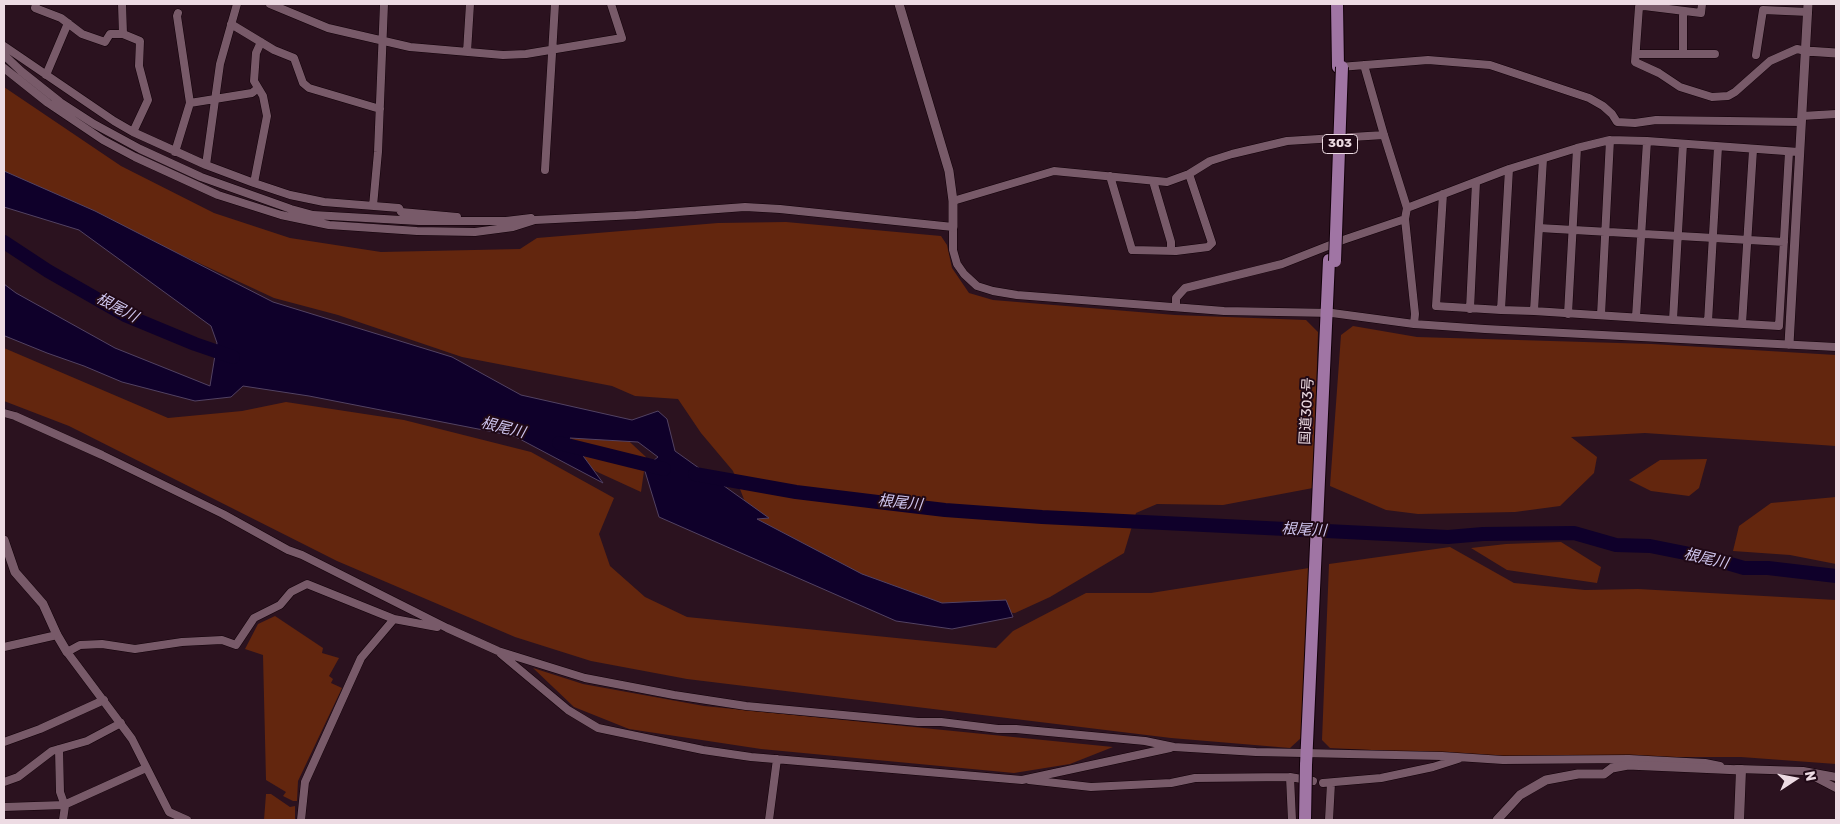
<!DOCTYPE html>
<meta charset="utf-8">
<style>
body{margin:0}
#map{position:relative;width:1840px;height:824px;overflow:hidden;background:#2b121f;font-family:Rubik,sans-serif}
canvas{display:block}
.frame{position:absolute;inset:0;border:5px solid #eddbe3;pointer-events:none}
.north{position:absolute;left:1770px;top:754px;width:50px;height:50px;-webkit-text-stroke:4px #200916;paint-order:stroke;rotate:79deg;font-size:14px;font-weight:700;line-height:20px;text-align:center;color:#eddbe3}
.north::after{content:'';display:block;margin:auto;width:18px;height:22px;background:#eddbe3;clip-path:polygon(50% 0,100% 100%,50% 72%,0 100%)}
</style>
<div id="map">
<canvas width="1840" height="824"></canvas>
<div class="frame"></div>
<div class="north">N</div>
</div>
<script>
const context = document.querySelector('canvas').getContext('2d');
context.lineJoin = 'round';
function fill(path, color) { context.fillStyle = color; context.fill(path, 'evenodd'); }
const toPath = rows => new Path2D(rows.map(r => 'M' + r).join(''));
function strokePath(path, color, width, dash) { context.strokeStyle = color; context.lineWidth = width; context.lineCap = dash ? 'butt' : 'round'; context.setLineDash(dash || []); context.stroke(path); }
function label(font, color, halo, rows, align = 'center') {
  context.font = font + ' Rubik,"Noto Sans JP",sans-serif'; context.lineWidth = 4; context.setLineDash([]); context.textBaseline = 'middle'; context.strokeStyle = halo; context.fillStyle = color; for (const [text, x, y, turn = 0] of rows) {
    context.save(); context.translate(x, y); context.rotate((+turn || 0) * Math.PI / 180); context.textAlign = isNaN(turn) ? turn : align; if (halo) context.strokeText(text, 0, 0); context.fillText(text, 0, 0); context.restore();
  }
}
fill(toPath([
 [4,87,121,166,214,213,290,238,381,252,520,249,537,238,718,223,786,222,941,236,947,245,952,268,969,293,993,300,1175,315,1306,320,1318,332,1313,488,1223,505,1157,504,1136,513,1124,553,1050,597,1015,613,926,607,757,533,733,471,701,433,678,399,635,396,612,386,462,357,338,315,274,298,100,217,4,178],
 [1353,326,1417,337,1652,344,1836,355,1836,446,1645,433,1571,437,1597,457,1594,473,1560,506,1515,512,1418,514,1386,510,1330,486,1341,335],
 [4,348,168,418,242,411,286,402,404,420,531,452,614,498,599,534,610,566,645,597,687,617,996,648,1013,631,1086,593,1151,593,1309,568,1301,738,1290,748,1171,738,687,679,591,661,515,637,337,561,69,426,4,401],
 [533,417,605,419,646,457,641,492,556,453],
 [1707,459,1699,488,1689,496,1651,491,1629,480,1660,460],
 [1836,497,1836,564,1790,555,1733,551,1739,526,1771,503],
 [1561,542,1601,567,1597,583,1507,570,1471,548,1506,544],
 [1450,547,1514,583,1585,590,1638,589,1836,600,1836,764,1741,757,1514,757,1330,748,1322,740,1329,564],
 [275,616,323,648,322,653,339,658,329,676,333,679,331,683,342,688,298,781,297,801,293,801,283,796,286,792,266,780,263,655,245,649,258,624],
 [533,668,583,684,704,706,1113,747,1070,764,1014,773,761,749,629,729,574,707],
 [266,794,271,794,290,807,295,806,295,820,264,820]
]), '#63260e');
const water = toPath([
 [4,171,95,211,273,302,452,357,521,395,632,420,658,411,667,419,675,451,769,518,757,519,862,574,942,603,1006,600,1013,617,952,629,896,621,659,517,644,468,658,457,638,442,570,438,603,483,514,436,309,396,243,386,231,397,195,401,122,382,84,366,47,353,5,336,4,335,4,284,16,293,115,348,210,386,217,343,211,326,79,230,4,207,4,171]
]);
fill(water, '#0f002a');
strokePath(water, '#524262', 1);
strokePath(toPath([
 [4,242,48,271,125,315,195,344,233,357],
 [559,443,664,469],
 [695,474,796,492,886,503,945,510,1042,517,1448,537,1483,534,1574,533,1616,545,1650,546,1710,558,1744,568,1768,568,1836,576]
]), '#0f002a', 14);
const minor = toPath([
 [36,4,35,8,61,18,82,34,105,42,110,34,123,34],
 [122,4,123,34,140,41,139,66,148,100,133,132],
 [270,4,328,28,410,47,503,55,526,54,622,38,611,4],
 [1702,4,1701,13,1644,6,1639,7,1635,62,1659,73,1680,87,1712,97,1728,96,1735,92,1770,61,1797,49,1806,51],
 [1683,11,1683,54],
 [231,24,274,50,294,58,303,83,309,88,380,109],
 [4,46,114,121,133,132,206,165,254,183,267,116,263,96,254,81,256,53,261,42],
 [467,52,470,4],
 [1636,54,1715,54],
 [4,55,21,71,60,102,94,124,140,149,201,177,291,209,313,215,419,221,506,221,531,218],
 [1756,55,1763,10,1808,12],
 [1364,65,1384,135,1407,208],
 [1340,67,1428,60,1490,65,1589,98,1603,106,1612,114,1617,122,1635,123,1656,120,1801,122],
 [4,68,48,103,103,140,135,157,218,195,281,215,329,225,417,231,475,232,513,227,535,220,636,215,745,207,780,209,953,227,953,250,957,264,964,274,977,286,993,291,1017,295,1224,311,1332,313,1414,324,1485,329,1836,347],
 [46,75,68,23],
 [190,103,252,93,258,88],
 [1802,116,1836,114],
 [1683,144,1673,320,1779,326,1789,152],
 [175,152,190,103,177,16,178,13],
 [206,165,220,64,237,4],
 [545,170,555,4],
 [1110,176,1132,250,1176,251,1208,247,1212,243,1189,174],
 [1153,181,1171,242,1171,251],
 [254,183,290,195,324,202,399,208,401,212,457,217],
 [1443,194,1436,306,1501,310,1509,169],
 [953,201,1054,171,1167,182,1189,174,1210,161,1232,154,1287,141,1384,135],
 [373,206,378,152,384,4],
 [1539,228,1784,242],
 [1176,307,1176,298,1185,288,1282,264,1343,240,1405,219],
 [1470,309,1476,182],
 [1501,310,1534,311,1543,159],
 [1534,311,1673,320],
 [1568,314,1577,148],
 [1601,315,1610,140],
 [1636,317,1647,141],
 [1708,322,1718,147],
 [1414,324,1415,314,1405,219,1407,208,1509,169,1577,148,1610,140,1647,141,1799,152],
 [1742,324,1753,150],
 [4,413,15,416,102,455,223,514,288,550,302,555,447,628,498,651,585,678,674,695,746,706,918,722,941,722,998,729,1016,729,1145,741,1174,747,1256,752,1442,756,1503,760,1629,759,1705,763,1720,766],
 [4,647,57,635],
 [501,654,568,710,598,728,703,750,751,757,1022,780,1170,748],
 [4,742,40,729,104,700],
 [59,749,60,792,65,806,63,820],
 [1737,769,1803,771,1836,777],
 [1811,775,1836,788],
 [1290,777,1292,820],
 [1029,780,1091,787,1171,783,1195,778,1290,777,1313,781],
 [4,782,18,777,52,751,87,741,121,723],
 [1323,783,1381,778,1433,767,1458,759],
 [4,807,64,805,146,768],
 [187,820,169,812,132,739,67,652,80,645,102,644,135,649,182,642,222,640,236,645,254,618,280,605,291,592,307,584,394,619,437,627],
 [301,820,305,782,361,658,394,619],
 [769,820,777,759],
 [1329,820,1331,783]
]);
const tertiary = toPath([
 [899,4,949,171,953,201,953,227],
 [1806,51,1836,53],
 [1789,344,1808,4],
 [4,540,15,572,43,604,57,635,67,652],
 [1497,820,1520,795,1546,780,1578,774,1604,774,1612,768,1628,765,1741,770]
]);
const secondary = toPath([
 [1739,820,1741,770]
]);
const trunk = toPath([
 [1337,4,1338,67],
 [1306,765,1329,260]
]);
strokePath(minor, '#120109', 9);
strokePath(tertiary, '#120109', 10);
strokePath(secondary, '#120109', 11);
strokePath(trunk, '#120109', 14);
strokePath(minor, '#785a69', 8);
strokePath(tertiary, '#785a69', 9);
strokePath(secondary, '#785a69', 10);
strokePath(trunk, '#a075a4', 12);
const trunkBridge = toPath([
 [1335,261,1342,67],
 [1305,820,1306,765]
]);
strokePath(trunkBridge, '#120109', 14, []);
strokePath(trunkBridge, '#a075a4', 12);
for (const [x, y, w] of [
 [1340,144,35]
]) { const box = new Path2D(); box.roundRect(x - w / 2, y - 9.5, w, 19, 4); context.fillStyle = '#200916'; context.fill(box); strokePath(box, '#eddbe3', 1); }
label('bold 12px', '#eddbe3', null, [
 ["303",1340,144]
]);
label('14px', '#eddbe3', '#200916', [
 ["国道303号",1307,411,-87]
]);
label('italic 15px', '#cfc6ef', '#200916', [
 ["根尾川",117,308,28],
 ["根尾川",503,428,14],
 ["根尾川",900,503,6],
 ["根尾川",1304,530,3],
 ["根尾川",1706,559,13]
]);
</script>
